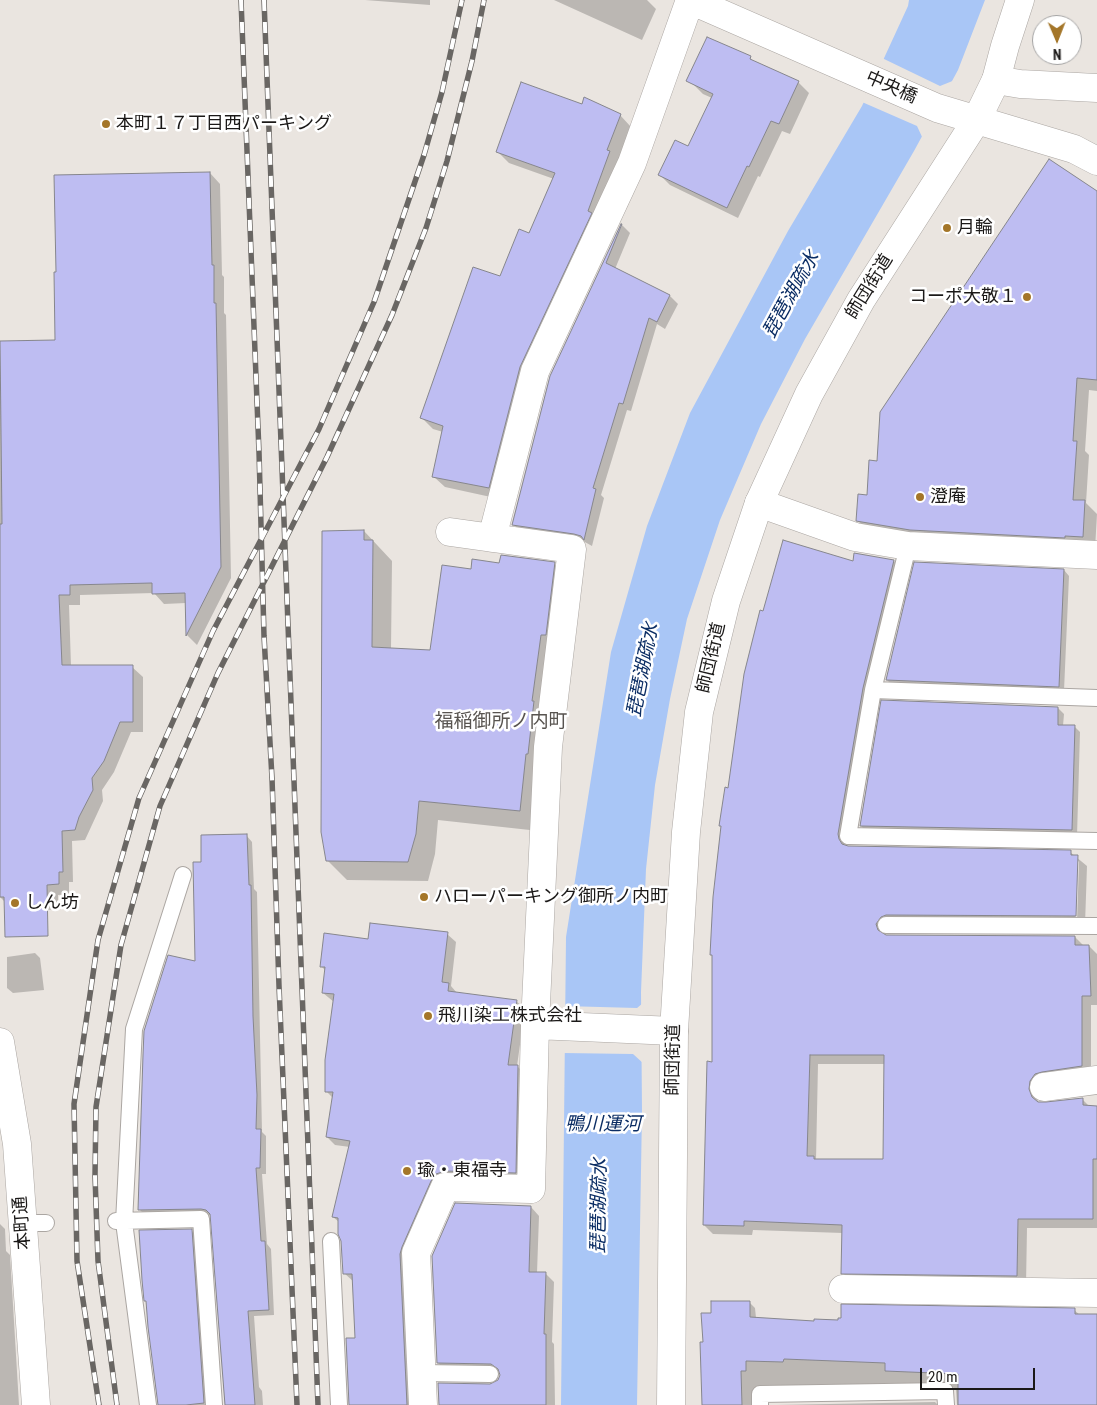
<!DOCTYPE html>
<meta charset="utf-8">
<style>
body{margin:0}
#map{position:relative;width:1097px;height:1405px;overflow:hidden;background:#eae5e0;font-family:"Roboto Condensed",sans-serif}
canvas{display:block}
.north{position:absolute;left:1032px;top:15px;width:50px;height:50px;box-sizing:border-box;background:#fff;border:1px solid #a4a3a3;border-radius:50%;rotate:179deg;font-size:14px;font-weight:700;line-height:20px;text-align:center;color:#1b1918}
.north::after{content:'';display:block;margin:auto;width:18px;height:22px;background:#a47629;clip-path:polygon(50% 0,100% 100%,50% 72%,0 100%)}
.scale{position:absolute;left:920px;top:1368px;width:115px;height:22px;box-sizing:border-box;border:2px solid #1b1918;border-top:0;padding-left:6px;font-size:15px;line-height:18px;white-space:nowrap;color:#1b1918;-webkit-text-stroke:4px #fff;paint-order:stroke}
</style>
<div id="map">
<canvas width="1097" height="1405"></canvas>
<div class="north">N</div>
<div class="scale">20 m</div>
</div>
<script>
const context = document.querySelector('canvas').getContext('2d');
context.lineJoin = 'round';
function fill(path, color) { context.fillStyle = color; context.fill(path, 'evenodd'); }
const toPath = rows => new Path2D(rows.map(r => 'M' + r).join(''));
function strokePath(path, color, width, dash) { context.strokeStyle = color; context.lineWidth = width; context.lineCap = dash ? 'butt' : 'round'; context.setLineDash(dash || []); context.stroke(path); }
function label(font, color, halo, rows, align = 'center') {
  context.font = font + ' "Roboto Condensed","Noto Sans JP",sans-serif'; context.lineWidth = 5; context.setLineDash([]); context.textBaseline = 'middle'; context.strokeStyle = halo; context.fillStyle = color; for (const [text, x, y, turn = 0] of rows) {
    context.save(); context.translate(x, y); context.rotate((+turn || 0) * Math.PI / 180); context.textAlign = isNaN(turn) ? turn : align; if (halo) context.strokeText(text, 0, 0); context.fillText(text, 0, 0); context.restore();
  }
}
fill(toPath([
 [909,0,985,0,958,70,914,151,805,339,761,424,720,520,687,619,670,699,655,785,646,869,641,992,642,1112,637,1405,561,1405,566,937,611,652,647,526,690,413,788,231,862,106,908,6]
]), '#a9c6f6');
fill(toPath([
 [882,58,940,86,955,80,923,139,917,126,862,102],
 [643,1003,644,1064,633,1054,563,1053,563,1006,637,1008]
]), '#eae5e0');
fill(toPath([
 [365,0,430,0,430,5],
 [554,0,647,0,656,9,642,40],
 [750,58,756,63,798,82,809,93,790,134,782,131,760,177,758,176,738,218,670,185,659,174,689,148,712,98,703,94,692,83],
 [583,105,620,115,631,127,500,499,445,487,433,476,443,432,433,429,422,418,500,278,529,234,554,179,509,163,498,152],
 [210,173,220,184,222,275,224,277,224,313,226,315,231,578,197,645,187,635,186,603,164,604,154,593,80,595,80,605,69,605,71,666,132,667,143,677,143,732,131,732,114,772,102,790,103,801,85,840,72,841,73,882,69,882,69,894,58,895,58,909,16,913,0,897,0,343,57,342],
 [54,897,54,900,9,903,9,901],
 [1097,192,1097,391,1089,390,1085,451,1089,455,1086,503,1097,514,1095,549,870,533,857,520,868,496,879,462],
 [622,225,630,233,615,269,670,296,678,304,665,329,657,324,631,411,627,410,601,495,604,498,592,546,583,541,521,532,513,524,551,377],
 [364,531,392,561,391,649,431,652,472,571,500,564,554,564,574,583,539,831,438,820,435,854,428,881,347,880,327,860],
 [894,561,903,570,872,698,847,847,1070,852,1087,866,1085,925,890,926,885,934,885,936,1075,937,1084,946,1089,946,1097,954,1097,1005,1091,1005,1091,1075,1039,1090,1037,1099,1039,1103,1082,1099,1090,1107,1097,1107,1097,1228,1027,1228,1026,1285,852,1283,843,1273,843,1233,753,1230,752,1235,713,1234,704,1225,713,1063,714,957,711,955,729,789,763,612,854,562],
 [1077,859,1079,862,1077,922,1075,922],
 [818,1064,885,1064,884,1160,816,1160],
 [915,563,1064,570,1069,576,1064,691,892,685,887,680],
 [1058,708,1064,714,1063,726,1074,726,1080,732,1077,836,867,832,861,826],
 [246,835,252,842,254,889,257,892,262,1132,266,1136,266,1174,262,1174,267,1244,271,1249,274,1315,254,1316,259,1387,262,1391,263,1405,225,1405,211,1215,146,1216,140,1210,196,962,203,863],
 [447,934,456,942,451,986,457,993,516,1001,525,1009,517,1066,526,1075,524,1181,454,1179,410,1256,415,1405,350,1405,356,1339,354,1282,344,1273,342,1240,339,1222,333,1217,350,1147,335,1145,327,1137,333,1098,327,1092,334,1002,323,993,326,971,321,966,369,940],
 [35,953,40,958,44,990,13,993,7,988,7,957],
 [531,1207,539,1216,537,1273,545,1273,554,1282,552,1342,554,1344,555,1405,440,1405,499,1380,501,1372,446,1371,438,1363],
 [0,1224,5,1229,6,1251,10,1255,19,1405,0,1405],
 [191,1230,197,1237,209,1405,159,1405],
 [749,1302,755,1308,756,1318,815,1322,1074,1310,1080,1315,1097,1315,1097,1405,957,1405,956,1389,952,1387,767,1390,756,1405,704,1405,704,1343,713,1314],
 [935,1402,938,1405,776,1405]
]), '#0003');
const building = toPath([
 [707,37,751,56,750,59,799,81,779,124,771,121,749,167,747,166,727,208,658,175,675,140,688,146,713,94,686,81,707,37],
 [521,82,582,104,584,97,621,114,607,150,610,151,588,211,592,213,520,367,489,488,432,477,443,426,420,418,473,267,500,276,519,229,529,233,555,173,496,152,521,82],
 [1049,159,1097,191,1097,380,1077,378,1073,441,1077,441,1073,500,1085,500,1083,537,1065,536,1065,538,910,530,856,521,858,494,867,495,869,460,877,461,880,412,1049,159],
 [210,172,212,265,214,265,214,303,216,303,221,567,186,636,185,593,152,594,152,583,70,585,70,595,59,595,62,665,133,665,133,722,120,722,104,761,92,778,93,790,79,817,75,830,62,831,63,872,59,872,59,884,47,885,48,936,5,937,4,897,0,897,0,524,2,524,0,341,55,340,54,272,56,272,54,175,210,172],
 [621,224,622,224,606,263,670,295,657,322,649,318,623,404,619,403,593,488,596,489,584,540,581,536,574,534,512,525,550,376,621,224],
 [364,530,364,540,373,540,372,647,430,650,442,565,471,569,472,559,499,563,501,555,555,562,546,635,541,635,532,701,534,701,528,754,526,754,520,811,419,801,416,834,408,862,326,861,321,832,322,531,364,530],
 [783,540,853,561,854,553,894,560,863,688,838,834,839,839,842,844,848,846,1071,850,1071,855,1078,855,1076,916,886,915,881,917,876,924,878,930,886,935,1075,936,1075,945,1089,945,1091,996,1082,996,1082,1066,1042,1072,1035,1074,1030,1081,1029,1089,1032,1097,1038,1102,1046,1102,1083,1098,1083,1105,1097,1106,1097,1159,1093,1159,1093,1219,1018,1219,1017,1276,841,1274,842,1225,744,1221,744,1226,703,1225,707,1061,712,1062,712,955,710,955,713,897,721,826,719,826,725,787,728,788,744,674,760,610,763,611,783,540],
 [810,1055,884,1055,883,1159,814,1159,814,1156,807,1156,810,1055],
 [914,562,1064,569,1059,687,886,680,914,562],
 [881,700,1058,707,1058,725,1075,725,1072,830,860,826,881,700],
 [247,834,249,885,251,885,253,1016,257,1095,256,1129,261,1129,260,1168,256,1168,261,1241,265,1241,269,1310,248,1311,255,1405,225,1405,210,1214,206,1210,201,1209,138,1210,143,1055,144,1031,168,955,195,961,193,862,201,862,201,835,247,834],
 [370,923,448,932,442,982,449,983,448,991,517,1000,508,1065,518,1065,516,1173,445,1171,436,1174,431,1181,402,1247,400,1254,407,1405,349,1405,346,1338,355,1338,352,1274,343,1274,341,1241,338,1234,338,1218,332,1217,350,1141,326,1137,333,1092,325,1092,325,1060,334,994,322,993,325,967,320,967,324,933,368,939,370,923],
 [455,1203,531,1206,529,1272,546,1272,544,1334,546,1334,546,1405,439,1405,438,1383,490,1384,498,1380,500,1375,498,1369,491,1364,437,1363,432,1256,455,1203],
 [192,1229,204,1403,186,1405,158,1405,148,1327,146,1301,144,1301,142,1280,139,1230,192,1229],
 [711,1301,750,1301,750,1317,814,1321,814,1319,838,1320,838,1318,841,1318,841,1304,1075,1308,1075,1314,1097,1314,1097,1405,958,1405,958,1374,885,1371,885,1363,784,1359,783,1362,746,1361,746,1371,741,1371,742,1405,702,1405,700,1342,703,1342,701,1313,711,1313,711,1301]
]);
fill(building, '#bebdf2');
strokePath(building, '#86868c', 1);
const service = toPath([
 [908,546,873,690,848,836,1097,841],
 [873,690,1097,698],
 [886,925,1097,926],
 [116,1221,201,1219,214,1405],
 [23,1223,46,1223],
 [331,1241,339,1405],
 [421,1373,490,1374],
 [148,1405,124,1222,134,1029,183,875],
 [760,1405,760,1394,945,1391,946,1405]
]);
const minor = toPath([
 [996,80,1005,46,1020,0],
 [759,503,855,537,908,546,1097,555],
 [492,538,535,371,632,163,690,0,937,108,1074,149,1097,161],
 [535,1025,674,1031],
 [0,1042,17,1144,36,1405],
 [1044,1087,1097,1080],
 [843,1289,1097,1293],
 [423,1405,416,1253,445,1187,531,1189,535,1025,548,747,572,549,450,532]
]);
const tertiary = toPath([
 [671,1405,674,1031,686,832,699,712,726,601,759,503,809,394,861,300,976,121,996,80,1020,84,1097,88]
]);
strokePath(service, '#aba6a2', 18);
strokePath(minor, '#aba6a2', 29);
strokePath(tertiary, '#aba6a2', 29);
strokePath(service, '#fff', 16);
strokePath(minor, '#fff', 28);
strokePath(tertiary, '#fff', 28);
const rail = toPath([
 [241,0,259,452,264,636,272,778,279,986,297,1405],
 [264,0,318,1405],
 [99,1405,77,1261,74,1104,98,940,139,798,213,631,319,429,374,302,424,155,442,92,462,0],
 [117,1405,98,1261,95,1176,96,1107,121,945,160,806,218,673,327,457,392,315,426,228,447,161,472,61,484,0]
]);
strokePath(rail, '#696663', 5.5);
strokePath(rail, '#fff', 4, [11]);
for (const [x, y, r, color] of [
 [106,124,5,"#a47629"],
 [947,228,5,"#a47629"],
 [1027,297,5,"#a47629"],
 [920,497,5,"#a47629"],
 [424,897,5,"#a47629"],
 [15,903,5,"#a47629"],
 [428,1016,5,"#a47629"],
 [407,1171,5,"#a47629"]
]) { const dot = new Path2D(); dot.arc(x, y, r, 0, 2 * Math.PI); context.fillStyle = color; context.fill(dot); strokePath(dot, '#fff', 2); }
label('18px', '#1b1918', '#fff', [
 ["中央橋",891,88,24],
 ["師団街道",870,287,-58],
 ["師団街道",712,658,-77],
 ["師団街道",674,1060,-89],
 ["本町通",23,1223,-94]
]);
label('18px', '#1b1918', '#fff', [
 ["本町１７丁目西パーキング",116,124],
 ["月輪",957,228],
 ["コーポ大敬１",1017,297,"right"],
 ["澄庵",930,497],
 ["ハローパーキング御所ノ内町",434,897],
 ["しん坊",25,903],
 ["飛川染工株式会社",438,1016],
 ["瑜・東福寺",417,1171]
], 'left');
label('italic 19px', '#0b2d64', '#fff', [
 ["琵琶湖疏水",792,295,-61],
 ["琵琶湖疏水",644,670,-79],
 ["鴨川運河",603,1125],
 ["琵琶湖疏水",600,1206,-89]
]);
label('19px', '#585450', '#fff', [
 ["福稲御所ノ内町",501,722]
]);
</script>
